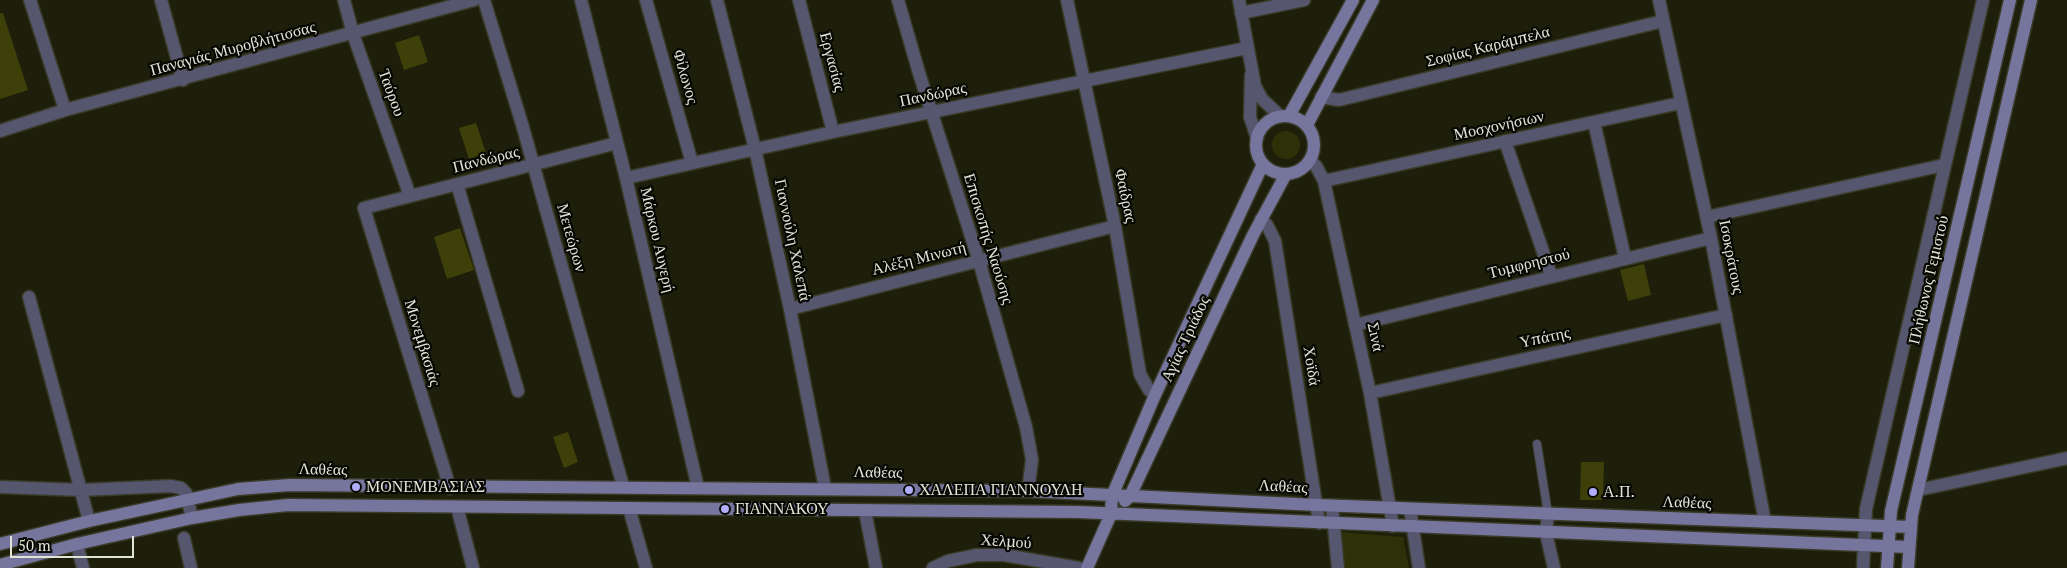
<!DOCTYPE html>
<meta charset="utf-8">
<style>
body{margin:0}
#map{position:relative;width:2067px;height:568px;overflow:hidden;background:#1e1f0b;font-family:"PT Serif",serif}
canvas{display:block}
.scale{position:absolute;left:10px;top:536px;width:124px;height:22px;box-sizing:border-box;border:2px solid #e2e4d7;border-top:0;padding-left:6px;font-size:15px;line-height:18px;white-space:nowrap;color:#e2e4d7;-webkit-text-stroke:4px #080803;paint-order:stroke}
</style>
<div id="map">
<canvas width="2067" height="568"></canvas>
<div class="scale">50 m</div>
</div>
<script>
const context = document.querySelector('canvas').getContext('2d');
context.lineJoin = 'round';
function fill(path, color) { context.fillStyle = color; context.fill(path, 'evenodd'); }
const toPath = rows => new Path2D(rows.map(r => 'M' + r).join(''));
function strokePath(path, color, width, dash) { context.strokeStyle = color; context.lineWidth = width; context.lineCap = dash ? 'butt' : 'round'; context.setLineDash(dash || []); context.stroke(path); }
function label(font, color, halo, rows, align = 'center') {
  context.font = font + ' "PT Serif",serif'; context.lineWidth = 4.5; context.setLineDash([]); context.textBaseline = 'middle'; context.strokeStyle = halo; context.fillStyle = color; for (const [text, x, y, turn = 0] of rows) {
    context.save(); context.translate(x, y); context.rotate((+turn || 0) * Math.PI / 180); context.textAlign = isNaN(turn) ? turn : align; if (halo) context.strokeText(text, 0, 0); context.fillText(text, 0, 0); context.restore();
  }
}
fill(toPath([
 '1272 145a14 14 0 1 1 28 0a14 14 0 1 1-28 0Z',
 [1341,532,1403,537,1409,568,1345,568]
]), '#2e3008');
fill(toPath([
 [0,13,3,13,28,90,0,99],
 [419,35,428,62,404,70,395,43],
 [476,123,486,153,469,159,459,128],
 [460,228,474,270,447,279,434,237],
 [1644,264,1651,295,1628,301,1620,270],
 [568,432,578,462,564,468,553,437],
 [1581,462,1604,462,1603,500,1580,500]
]), '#3e4009');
const lane = toPath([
 [1537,444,1548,514]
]);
const street = toPath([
 [30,0,65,110],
 [161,0,183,80],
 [344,0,353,34,410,196],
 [484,0,522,124,623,486],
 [581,0,626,178,698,488],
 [646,0,692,163],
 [717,0,755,149,790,309,825,488],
 [799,0,833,132],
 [898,0,919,73,979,261,1026,427,1032,460,1028,491],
 [1067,0,1115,226,1140,374,1149,390,1155,395],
 [1239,0,1255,86,1262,99,1280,116],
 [1659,0,1711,238,1765,522],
 [1241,13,1304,0],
 [1251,75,1250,117,1257,138],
 [1321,97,1339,100,1663,21],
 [1594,122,1625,258],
 [0,131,65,110,474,0],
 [1505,141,1551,275],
 [1309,161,1316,166,1324,181,1370,393,1393,526],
 [626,178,833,132,1247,48],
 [1324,181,1680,103],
 [457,184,518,391],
 [1707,217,1944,165],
 [1261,219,1267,225,1275,241,1319,523],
 [29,297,89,521],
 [790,309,1115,226],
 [1355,325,1711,238],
 [1370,393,1726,315],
 [0,487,82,490,171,486,181,488,186,493,192,518],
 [450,488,364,208,617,143],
 [1918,490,2067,458],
 [1332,506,1338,568],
 [457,507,473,568],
 [629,508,646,568],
 [1410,509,1419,568],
 [865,511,876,568],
 [1548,514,1546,533,1554,568],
 [184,538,191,568],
 [77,544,83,568],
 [933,568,948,561,977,555,1004,555,1079,568],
 [1863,568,1866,509,1983,0]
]);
const secondary = toPath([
 [1289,116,1353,0],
 '1256 145a29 29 0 1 1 58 0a29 29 0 1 1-58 0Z',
 [1307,125,1373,0],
 [1125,501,1130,496,1253,235,1286,174],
 [0,544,89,521,238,489,290,485,1028,491,1317,505,1911,527],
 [0,565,77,544,192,518,239,510,288,505,1078,512,1908,547],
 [1087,568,1111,514,1112,496,1155,395,1263,164],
 [1887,568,1891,511,2010,0],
 [1908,568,1912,515,2031,0]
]);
strokePath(lane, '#393b28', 10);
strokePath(street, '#393b28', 15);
strokePath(secondary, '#393b28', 15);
strokePath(lane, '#56566f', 8);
strokePath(street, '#56566f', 12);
strokePath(secondary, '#76759e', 12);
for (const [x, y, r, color] of [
 [356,487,5,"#b1adfa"],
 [909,490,5,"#b1adfa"],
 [1593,492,5,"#b1adfa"],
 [725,509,5,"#b1adfa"]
]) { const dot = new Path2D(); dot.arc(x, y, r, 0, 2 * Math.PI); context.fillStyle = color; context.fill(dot); strokePath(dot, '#080803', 2); }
label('16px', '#e2e4d7', '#080803', [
 ["Σοφίας Καράμπελα",1488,47,-14],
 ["Παναγιάς Μυροβλήτισσας",233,49,-15],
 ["Εργασίας",832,62,75],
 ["Φίλωνος",685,77,74],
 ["Ταύρου",391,93,70],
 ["Πανδώρας",933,95,-12],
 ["Μοσχονήσιων",1499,126,-12],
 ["Πανδώρας",486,160,-14],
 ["Φαίδρας",1125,196,78],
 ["Μετεώρων",571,238,74],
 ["Επισκοπής Ναούσης",988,239,73],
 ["Μάρκου Αυγερή",657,240,77],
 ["Γιαννούλη Χαλεπά",792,240,78],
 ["Ισοκράτους",1731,257,79],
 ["Αλέξη Μινωτή",919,259,-14],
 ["Τυμφρηστού",1529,264,-14],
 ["Πλήθωνος Γεμιστού",1929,280,-77],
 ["Σινά",1375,337,78],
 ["Υπάτης",1545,338,-12],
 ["Αγίας Τριάδος",1186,339,-65],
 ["Μονεμβασιάς",422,343,73],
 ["Χοϊδά",1311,366,81],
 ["Λαθέας",323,470,1],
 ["Λαθέας",878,473,1],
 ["Λαθέας",1283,487,3],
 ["Λαθέας",1687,503,2],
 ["Χελμού",1006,542,4]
]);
label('16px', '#e2e4d7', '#080803', [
 ["ΜΟΝΕΜΒΑΣΙΑΣ",366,487],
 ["ΧΑΛΕΠΑ ΓΙΑΝΝΟΥΛΗ",919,490],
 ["Α.Π.",1603,492],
 ["ΓΙΑΝΝΑΚΟΥ",735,509]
], 'left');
</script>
